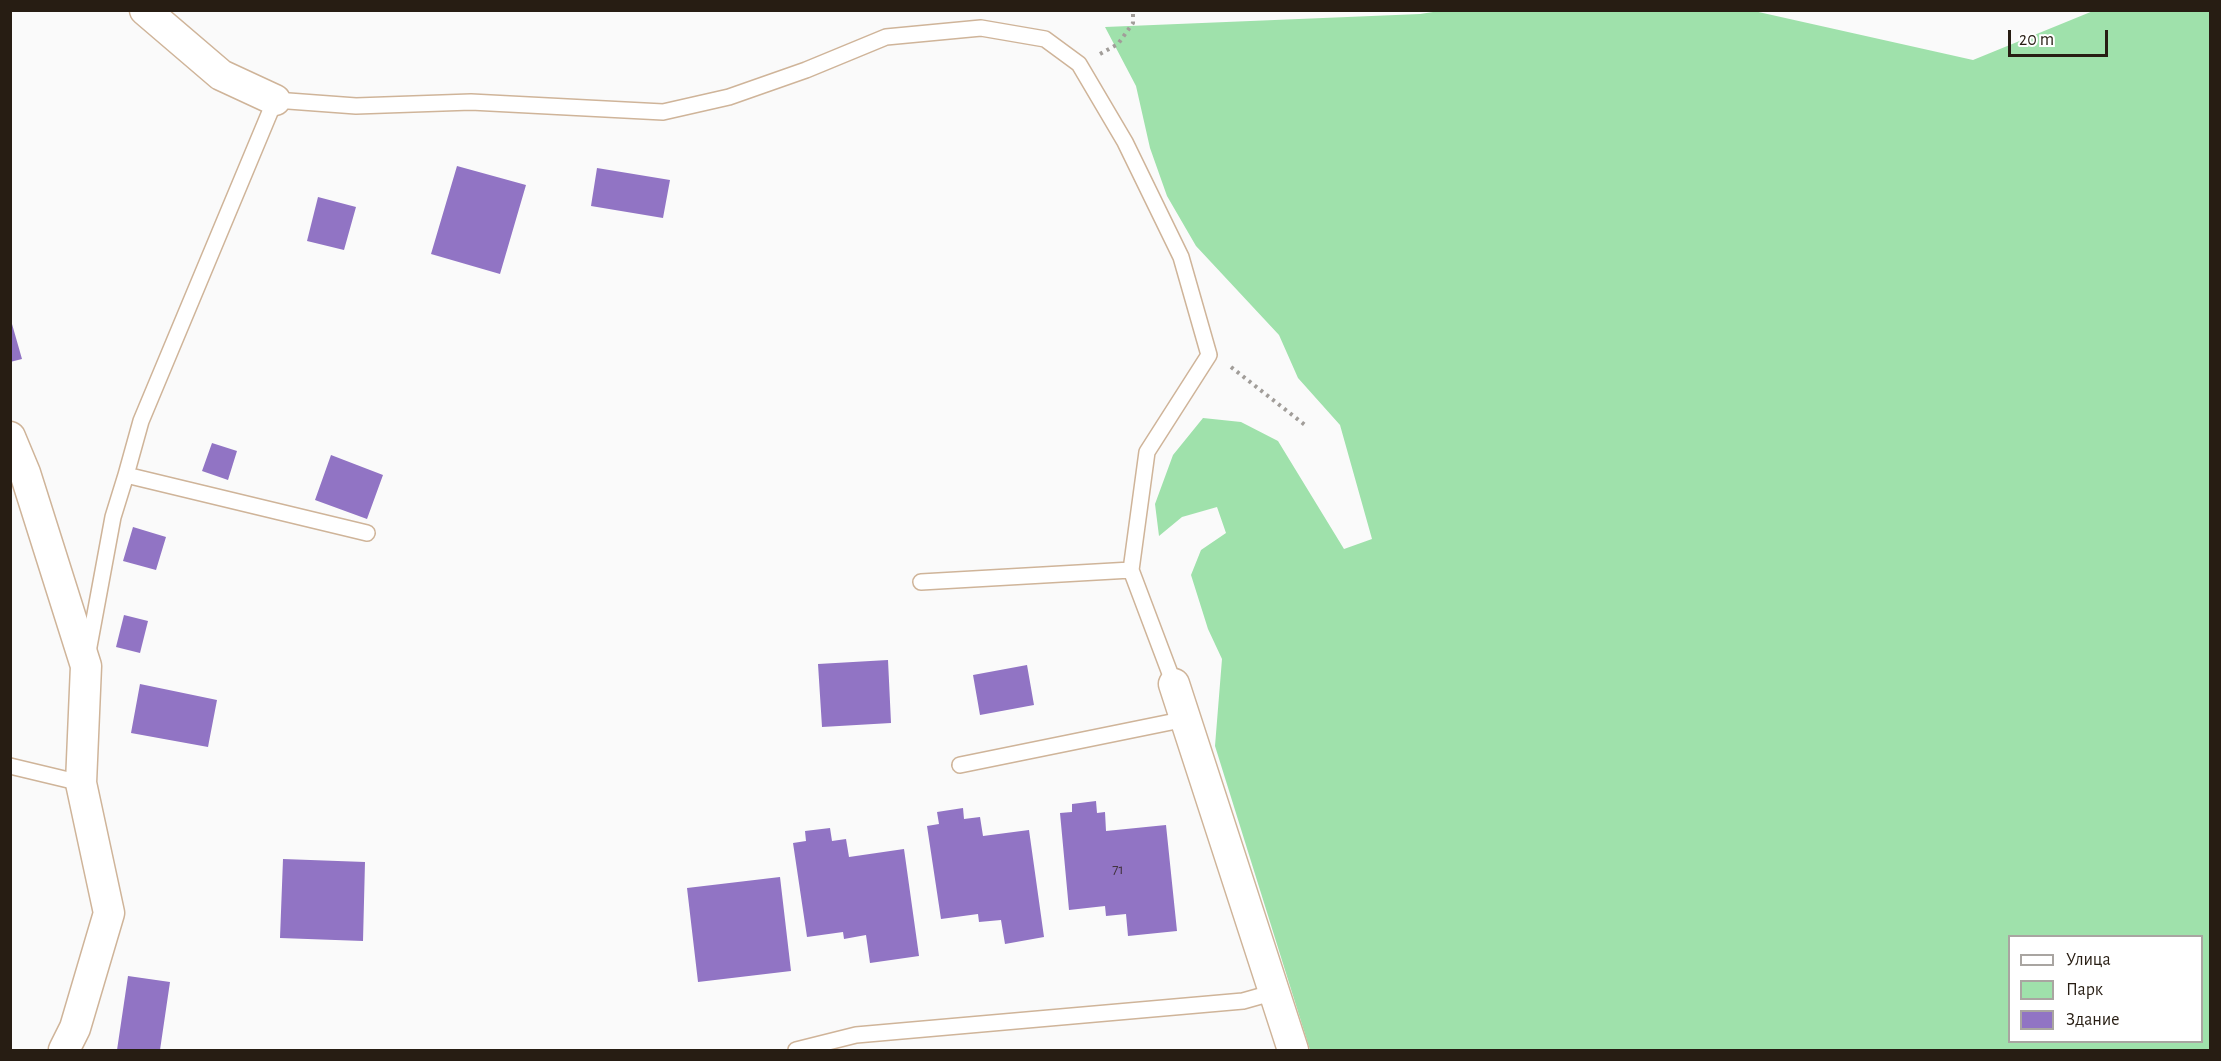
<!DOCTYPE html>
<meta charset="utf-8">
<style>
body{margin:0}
#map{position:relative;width:2221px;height:1061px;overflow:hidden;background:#fafafa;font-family:"Alegreya Sans",sans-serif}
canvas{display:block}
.frame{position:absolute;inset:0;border:12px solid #271d13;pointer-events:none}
.legend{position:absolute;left:2008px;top:935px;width:195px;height:108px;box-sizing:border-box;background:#fff;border:2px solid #a9a5a1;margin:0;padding:8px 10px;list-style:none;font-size:18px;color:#271d13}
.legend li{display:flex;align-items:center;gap:12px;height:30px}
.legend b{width:30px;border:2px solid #a9a5a1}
.scale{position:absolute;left:2008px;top:30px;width:100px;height:27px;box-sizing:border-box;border:3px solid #271d13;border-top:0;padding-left:8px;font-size:18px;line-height:21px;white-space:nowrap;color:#271d13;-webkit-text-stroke:4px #fff;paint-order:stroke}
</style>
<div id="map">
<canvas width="2221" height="1061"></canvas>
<div class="frame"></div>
<ul class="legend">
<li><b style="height:8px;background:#fff"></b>Улица</li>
<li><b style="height:16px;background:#9fe1ab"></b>Парк</li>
<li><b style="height:16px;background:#9174c4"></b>Здание</li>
</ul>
<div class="scale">20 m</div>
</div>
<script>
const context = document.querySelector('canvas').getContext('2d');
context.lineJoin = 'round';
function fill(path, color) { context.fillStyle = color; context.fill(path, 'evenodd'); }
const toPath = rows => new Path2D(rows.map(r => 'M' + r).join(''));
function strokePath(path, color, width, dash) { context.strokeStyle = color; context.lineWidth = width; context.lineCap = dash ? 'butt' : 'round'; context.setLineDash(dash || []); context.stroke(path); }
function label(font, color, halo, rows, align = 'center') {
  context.font = font + ' "Alegreya Sans",sans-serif'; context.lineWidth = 4.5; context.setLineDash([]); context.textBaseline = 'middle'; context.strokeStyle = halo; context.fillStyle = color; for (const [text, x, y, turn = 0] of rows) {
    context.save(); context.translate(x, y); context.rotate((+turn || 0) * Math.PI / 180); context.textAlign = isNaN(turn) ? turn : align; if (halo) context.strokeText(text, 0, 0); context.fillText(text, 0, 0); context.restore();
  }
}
fill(toPath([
 [1446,10,1754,11,1973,60,2093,11,2210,11,2210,1050,1310,1050,1215,746,1222,659,1208,629,1191,575,1201,550,1226,533,1217,507,1182,517,1159,536,1155,504,1173,455,1203,418,1241,422,1278,441,1344,549,1372,539,1340,425,1298,378,1279,335,1196,246,1167,196,1150,148,1136,86,1105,27,1420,14],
 [2010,936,2202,936,2202,1042,2010,1042]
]), '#9fe1ab');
fill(toPath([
 [457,166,526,185,500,274,431,254],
 [597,168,670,180,663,218,591,206],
 [318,197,356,207,344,250,307,241],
 [10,317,22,359,10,362],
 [212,443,237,451,228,480,202,471],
 [331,455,383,475,367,519,315,500],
 [133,527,166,537,156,570,123,561],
 [124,615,148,621,140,653,116,647],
 [888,660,891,723,822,727,818,664],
 [1027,665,1034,705,980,715,973,675],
 [140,684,217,700,208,747,131,733],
 [1096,801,1097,813,1105,812,1106,831,1166,825,1177,931,1128,936,1126,914,1106,916,1105,906,1069,910,1060,813,1072,812,1072,804],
 [963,808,964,819,980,817,983,836,1029,830,1044,937,1005,944,1001,920,979,922,978,914,941,919,927,826,939,824,937,812],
 [830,828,832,841,846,839,849,857,904,849,919,956,870,963,866,935,844,939,843,932,807,937,793,843,806,841,805,831],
 [283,859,365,862,363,941,280,938],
 [780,877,791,971,698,982,687,888],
 [128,976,170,982,160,1050,117,1050]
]), '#9174c4');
const lane = toPath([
 [126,475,141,421,275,100,356,106,471,102,663,112,729,97,806,70,886,37,981,28,1045,39,1079,64,1125,142,1181,257,1209,355,1147,452,1131,570,1174,684],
 [921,582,1131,570],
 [88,652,113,517,126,475,367,533],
 [960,765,1186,719],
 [10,766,81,783],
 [796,1050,856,1035,1243,1001,1275,992]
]);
const street = toPath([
 [145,10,221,75,275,100],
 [10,437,25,473,86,666,81,783,109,913,75,1028,64,1050],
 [1174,684,1293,1050]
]);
strokePath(lane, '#cfb499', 18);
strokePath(street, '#cfb499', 33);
strokePath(toPath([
 [1100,54,1118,44,1133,23,1133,10],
 [1231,367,1305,425]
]), '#a19d99', 4, [3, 4.5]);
strokePath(lane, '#fff', 15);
strokePath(street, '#fff', 30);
label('15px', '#42333f', null, [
 ["71",1118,869]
]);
</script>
